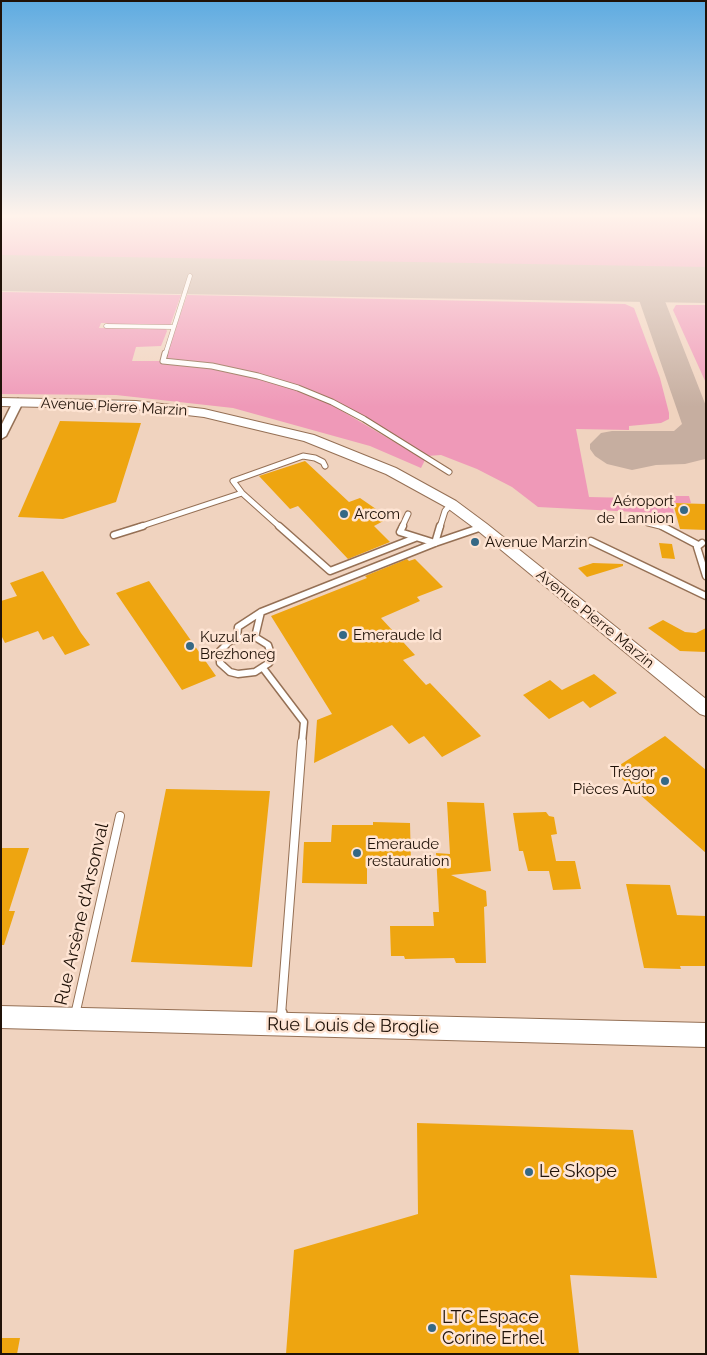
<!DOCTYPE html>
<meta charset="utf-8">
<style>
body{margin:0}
#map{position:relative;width:707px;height:1355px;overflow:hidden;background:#fee4d3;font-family:Raleway,sans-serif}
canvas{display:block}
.frame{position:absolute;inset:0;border:2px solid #201208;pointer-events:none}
</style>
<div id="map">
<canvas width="707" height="1355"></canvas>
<div class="frame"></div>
</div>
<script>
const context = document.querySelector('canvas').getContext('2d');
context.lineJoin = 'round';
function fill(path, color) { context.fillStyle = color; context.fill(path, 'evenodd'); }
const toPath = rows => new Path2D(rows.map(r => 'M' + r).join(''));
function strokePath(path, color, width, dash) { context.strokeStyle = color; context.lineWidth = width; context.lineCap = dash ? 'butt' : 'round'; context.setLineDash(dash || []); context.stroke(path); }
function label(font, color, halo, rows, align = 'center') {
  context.font = font + ' Raleway,sans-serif'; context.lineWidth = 5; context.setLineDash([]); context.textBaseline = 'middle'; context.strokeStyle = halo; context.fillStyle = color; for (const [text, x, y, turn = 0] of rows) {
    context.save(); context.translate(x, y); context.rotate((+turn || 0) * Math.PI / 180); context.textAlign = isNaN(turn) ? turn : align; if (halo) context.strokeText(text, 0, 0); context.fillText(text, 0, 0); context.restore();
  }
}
fill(toPath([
 [1,217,706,217,706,1354,1,1354]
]), '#f0d3bf');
fill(toPath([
 [36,217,706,217,706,272,1,257,1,218],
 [1,292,181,295,170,326,107,325,107,323,101,323,99,328,166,329,167,331,161,346,136,347,132,361,164,361,232,371,280,384,325,401,425,460,421,468,370,446,233,408,116,395,1,394],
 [187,295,625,304,634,308,660,378,669,413,669,419,661,423,629,426,629,430,576,429,589,497,672,499,672,496,689,496,691,503,672,503,674,514,538,507,512,487,477,469,441,455,427,456,336,402,237,370,165,359],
 [676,305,706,305,706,383,673,310]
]), '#ef99b8');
fill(toPath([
 [618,277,647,283,674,277,683,280,687,285,683,290,663,296,706,406,705,459,685,464,656,465,632,470,607,464,595,456,590,449,590,444,601,433,612,431,674,431,682,424,639,300,629,293,609,289,606,284,609,279,618,277]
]), '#c6aea0');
fill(toPath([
 [1,255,706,267,706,303,1,291,1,255]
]), '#c6aea0');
fill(toPath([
 [60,421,141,423,116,502,63,519,18,517],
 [305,461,349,502,360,498,389,518,374,526,390,542,348,559,298,506,290,509,259,476],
 [673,503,706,504,706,530,680,529],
 [659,543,672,544,675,559,662,558],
 [407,559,409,561,415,559,443,587,417,597,420,601,381,618,415,655,403,660,426,685,430,683,481,736,442,757,424,736,409,744,392,725,314,763,317,720,332,714,271,616,367,578,365,576],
 [593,563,623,564,623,566,587,577,578,568],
 [43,571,81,633,90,645,65,655,53,636,43,640,38,631,5,643,1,635,1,601,17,596,10,583],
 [149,581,216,676,182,690,116,593],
 [663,620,685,632,696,633,706,628,706,652,680,651,648,628],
 [594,674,617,693,590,708,583,701,549,719,523,695,550,680,562,690],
 [665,736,706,770,706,853,612,770],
 [166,789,270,791,252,967,131,962],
 [447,802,484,803,491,871,451,875,486,891,487,906,484,907,486,963,456,963,454,958,405,959,404,956,391,956,390,926,434,926,433,912,439,912,436,853,450,854],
 [546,812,549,816,554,817,557,834,551,835,556,861,575,861,581,889,553,890,549,871,528,871,523,851,519,851,513,813],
 [373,822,410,823,411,864,367,864,367,884,302,883,304,842,331,842,332,825,373,825],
 [1,848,29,848,9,911,15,911,4,945,1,945],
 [626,884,670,885,677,915,706,916,706,966,680,966,681,969,644,968],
 [417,1123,633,1130,657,1278,570,1275,579,1354,286,1354,294,1250,418,1214],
 [1,1338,20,1338,17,1354,1,1354]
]), '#eea510');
const laneFar4 = toPath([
 [106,326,173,327],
 [165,355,190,276]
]);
const laneFar3 = toPath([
 [165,353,163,361,212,366,258,376,298,388,332,402,364,419,449,472],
 [242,493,280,527],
 [648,523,664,527],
 [139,527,242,493,233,481,303,456,315,458,323,462,325,466],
 [402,527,408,514],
 [440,527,445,511,451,504]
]);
const laneFar2 = toPath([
 [279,526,330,571,415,538],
 [403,526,400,532,435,543],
 [662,526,698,545],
 [114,535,143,526],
 [591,541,706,596],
 [435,543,440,526],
 [702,543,697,547,706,576],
 [246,637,255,637,268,645,272,657,269,663,255,672,238,674,230,672,220,663,220,651,230,641,246,637],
 [255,637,261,612],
 [237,638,238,627,261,612,435,543,482,527],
 [263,668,304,722,302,743]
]);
const laneFar1 = toPath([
 [75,1015,120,816],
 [281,1015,302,742]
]);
const lane = toPath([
 [281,1020,282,1013]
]);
const street = toPath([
 [18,399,23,402,6,436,1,439,1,426,13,402,18,399]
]);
const secondary = toPath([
 [1,398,136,401,204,409,314,435,396,468,456,501,487,524,706,699,706,716,700,714,477,530,446,507,386,474,304,441,204,417,136,409,1,406,1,398],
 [1,1006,706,1023,706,1047,1,1028,1,1006]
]);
strokePath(laneFar4, '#957055', 5);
strokePath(laneFar3, '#957055', 7);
strokePath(laneFar2, '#957055', 9);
strokePath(laneFar1, '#957055', 10);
strokePath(lane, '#957055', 12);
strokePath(street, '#957055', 3);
strokePath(secondary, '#957055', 2);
strokePath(laneFar4, '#fff', 4);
strokePath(laneFar3, '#fff', 5);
strokePath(laneFar2, '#fff', 6);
strokePath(laneFar1, '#fff', 8);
strokePath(lane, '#fff', 9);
fill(street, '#fff');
fill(secondary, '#fff');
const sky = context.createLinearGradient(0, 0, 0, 407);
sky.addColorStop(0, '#5eabe1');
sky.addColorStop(0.53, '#fff3eb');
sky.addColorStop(1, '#fff3eb00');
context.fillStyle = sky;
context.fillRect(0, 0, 707, 407);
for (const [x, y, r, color] of [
 [684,510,5,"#356885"],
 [344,514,5,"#356885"],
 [475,542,5,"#356885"],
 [343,635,5,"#356885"],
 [190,646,5,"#356885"],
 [665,781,5,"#356885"],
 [357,853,5,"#356885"],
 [529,1172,5,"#356885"],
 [432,1328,5,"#356885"]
]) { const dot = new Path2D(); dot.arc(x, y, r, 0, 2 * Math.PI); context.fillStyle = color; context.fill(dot); strokePath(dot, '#fee4d3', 2); }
label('15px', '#201208', '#fee4d3', [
 ["Avenue Pierre Marzin",114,407,3],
 ["Avenue Pierre Marzin",595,619,39]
]);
label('15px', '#201208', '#fee4d3', [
 ["Aéroport",674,501,"right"],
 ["de Lannion",674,518,"right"],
 ["Arcom",354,514],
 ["Avenue Marzin",485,542],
 ["Emeraude Id",353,635],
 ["Kuzul ar",200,637],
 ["Brezhoneg",200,654],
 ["Trégor",655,772,"right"],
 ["Pièces Auto",655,789,"right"],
 ["Emeraude",367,844],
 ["restauration",367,861]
], 'left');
label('18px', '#201208', '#fee4d3', [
 ["Rue Arsène d'Arsonval",82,914,-77],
 ["Rue Louis de Broglie",353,1026,1]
]);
label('18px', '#201208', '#fee4d3', [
 ["Le Skope",539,1172],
 ["LTC Espace",442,1318],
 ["Corine Erhel",442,1339]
], 'left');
</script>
